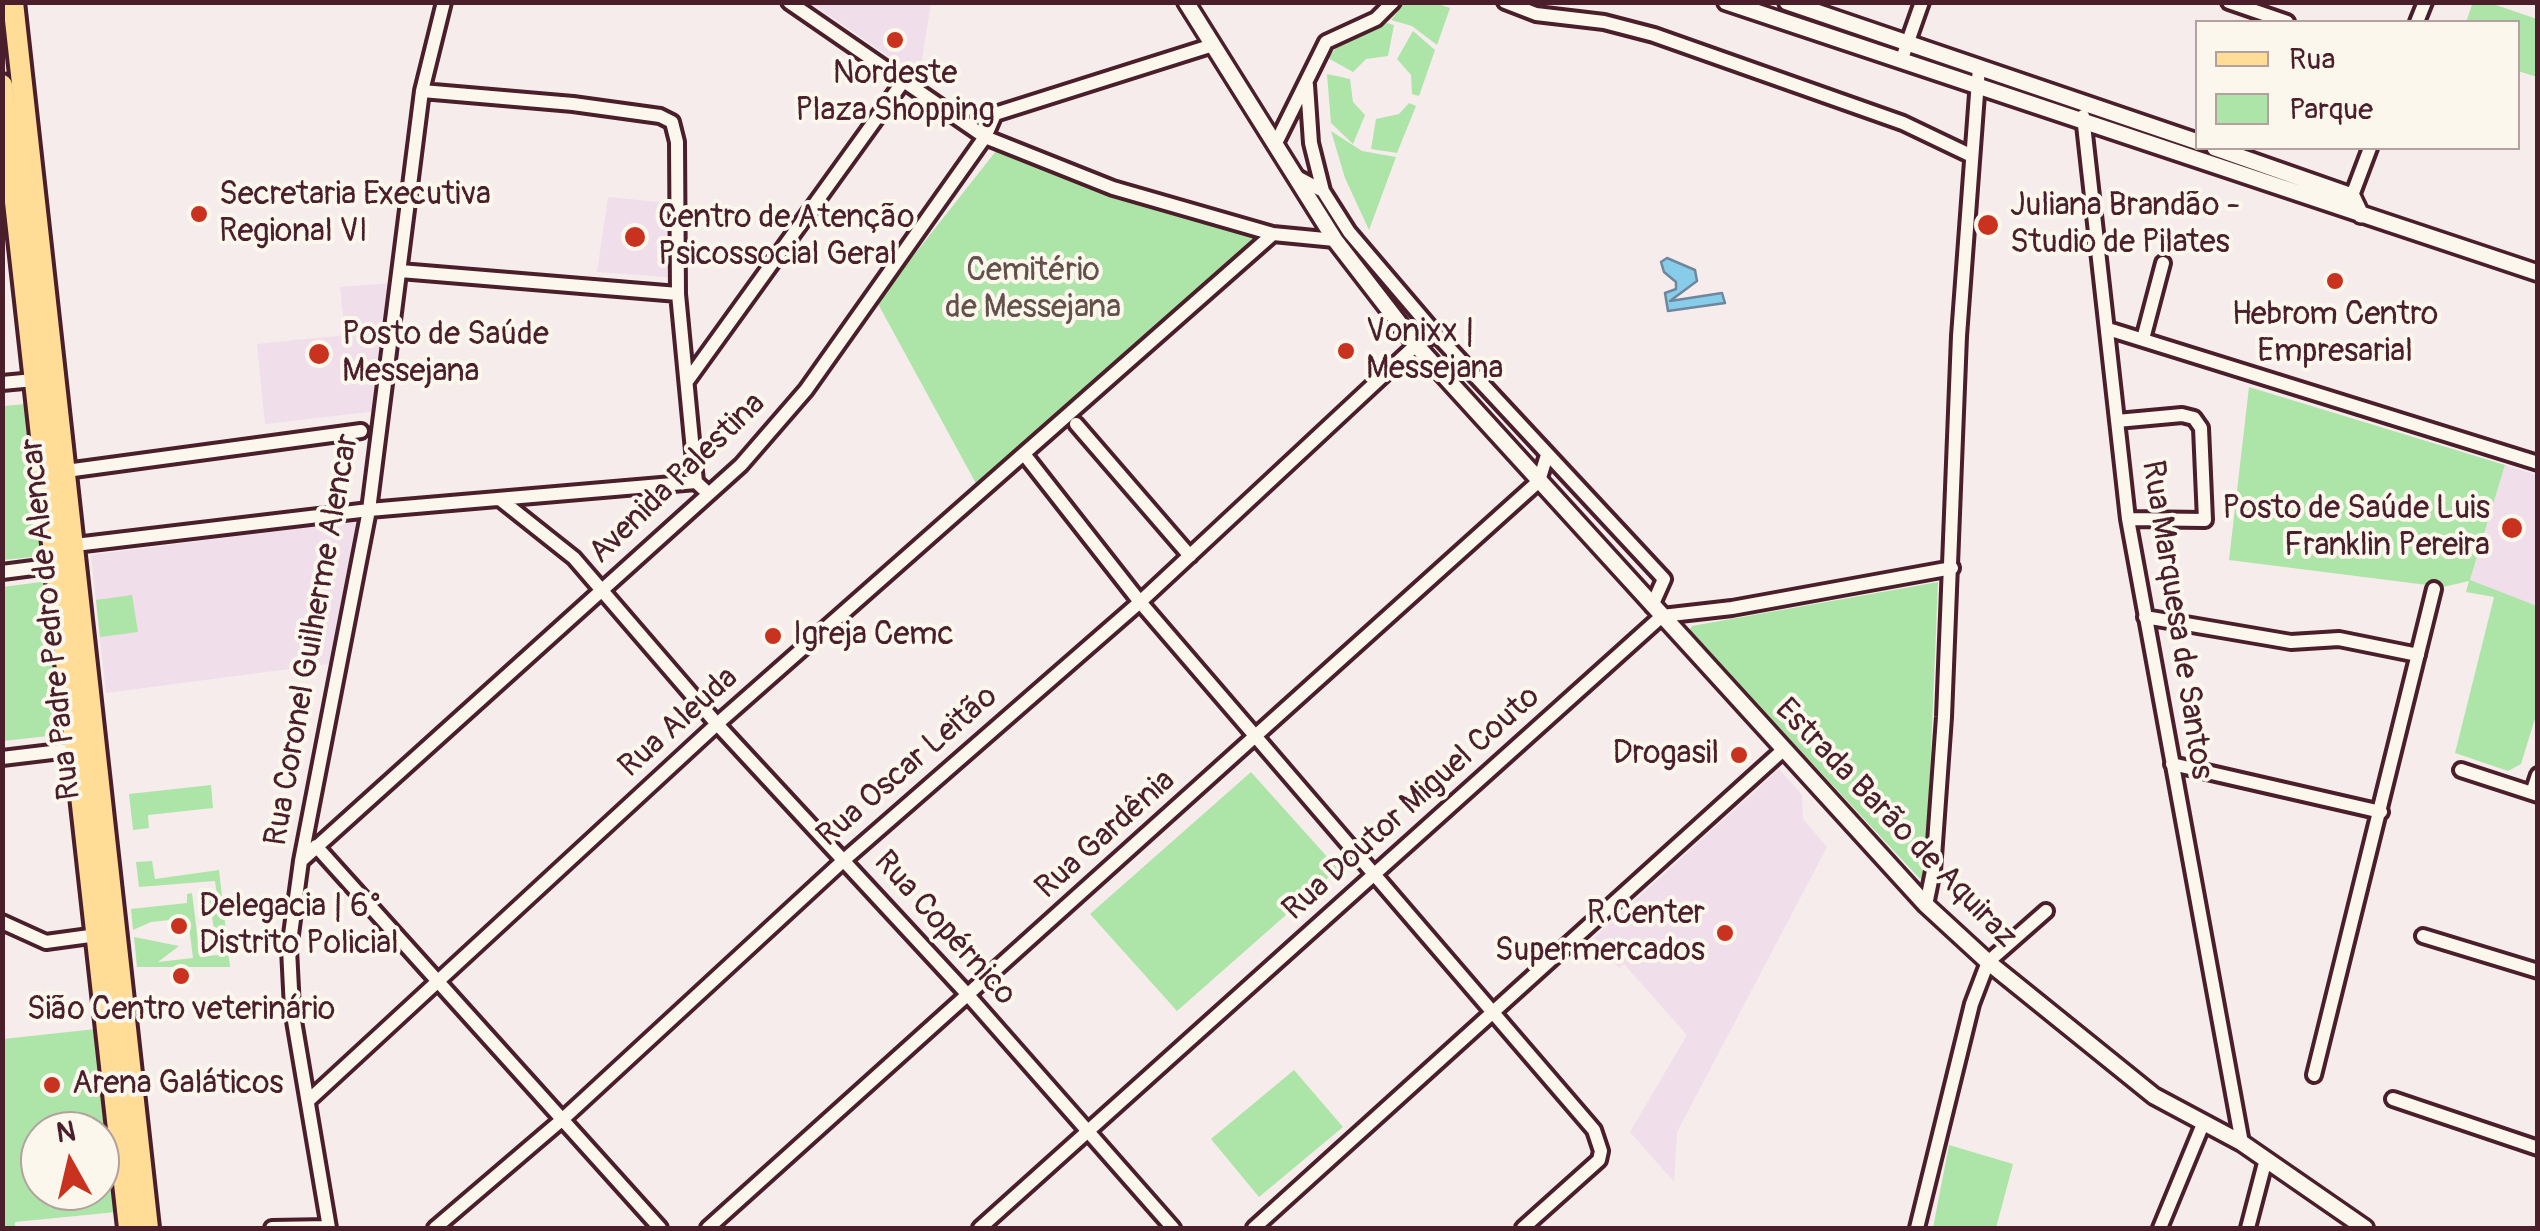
<!DOCTYPE html>
<meta charset="utf-8">
<style>
body{margin:0}
#map{position:relative;width:2540px;height:1231px;overflow:hidden;background:#f6ecec;font-family:Pangolin,sans-serif}
canvas{display:block}
.frame{position:absolute;inset:0;border:5px solid #4a1f2b;pointer-events:none}
.legend{position:absolute;left:2195px;top:20px;width:325px;height:130px;box-sizing:border-box;background:#fbf7ec;border:2px solid #b4a19f;margin:0;padding:12px 18px;list-style:none;font-size:30px;color:#4a1f2b}
.legend li{display:flex;align-items:center;gap:20px;height:50px}
.legend b{width:50px;border:2px solid #b4a19f}
.north{position:absolute;left:20px;top:1111px;width:100px;height:100px;box-sizing:border-box;background:#fbf7ec;border:2px solid #b4a19f;border-radius:50%;rotate:352deg;font-size:28px;font-weight:700;line-height:40px;text-align:center;color:#4a1f2b}
.north::after{content:'';display:block;margin:auto;width:35px;height:45px;background:#c8321e;clip-path:polygon(50% 0,100% 100%,50% 72%,0 100%)}
</style>
<div id="map">
<canvas width="2540" height="1231"></canvas>
<div class="frame"></div>
<ul class="legend">
<li><b style="height:12px;background:#ffdd96"></b>Rua</li>
<li><b style="height:28px;background:#ade4a7"></b>Parque</li>
</ul>
<div class="north">N</div>
</div>
<script>
const context = document.querySelector('canvas').getContext('2d');
context.lineJoin = 'round';
function fill(path, color) { context.fillStyle = color; context.fill(path, 'evenodd'); }
const toPath = rows => new Path2D(rows.map(r => 'M' + r).join(''));
function strokePath(path, color, width, dash) { context.strokeStyle = color; context.lineWidth = width; context.lineCap = dash ? 'butt' : 'round'; context.setLineDash(dash || []); context.stroke(path); }
function label(font, color, halo, rows, align = 'center') {
  context.font = font + ' Pangolin,sans-serif'; context.lineWidth = 8; context.setLineDash([]); context.textBaseline = 'middle'; context.strokeStyle = halo; context.fillStyle = color; for (const [text, x, y, turn = 0] of rows) {
    context.save(); context.translate(x, y); context.rotate((+turn || 0) * Math.PI / 180); context.textAlign = isNaN(turn) ? turn : align; if (halo) context.strokeText(text, 0, 0); context.fillText(text, 0, 0); context.restore();
  }
}
fill(toPath([
 [811,3,931,3,919,77],
 [608,197,668,203,667,277,597,272],
 [390,283,377,411,265,424,257,344,345,335,340,287],
 [2505,465,2537,475,2537,606,2470,581],
 [363,520,335,663,106,693,91,555],
 [1779,769,1802,795,1803,819,1827,847,1677,1132,1674,1182,1630,1132,1687,1035,1624,964,1619,968,1593,939]
]), '#f0deeb');
fill(toPath([
 [2473,2,2490,3,2537,19,2537,77,2518,71,2518,22,2466,22],
 [1404,4,1435,3,1450,8,1437,45,1412,26,1391,20],
 [1387,23,1394,25,1388,56,1366,59,1353,72,1328,58,1336,48],
 [1413,31,1435,50,1419,96,1412,94,1411,75,1397,59],
 [1327,74,1350,79,1353,102,1365,115,1353,144,1331,123],
 [1409,103,1416,106,1397,153,1371,149,1376,119,1399,114],
 [1331,131,1362,151,1396,157,1369,230,1345,178],
 [996,151,1109,196,1273,238,979,489,877,302],
 [2249,387,2505,465,2470,580,2537,606,2537,712,2521,764,2508,771,2455,753,2494,597,2466,592,2469,581,2443,587,2229,560],
 [27,404,42,556,3,560,3,406],
 [49,581,66,734,3,741,2,587],
 [1938,582,1926,872,1920,879,1689,631,1692,626],
 [132,595,138,632,100,637,96,600],
 [1251,772,1338,869,1177,1011,1090,914],
 [211,785,213,808,148,815,149,828,133,830,129,794],
 [152,861,155,879,219,870,230,967,137,967,134,937,179,946,158,962,193,958,188,918,151,922,133,930,131,909,187,903,187,894,192,893,200,957,218,955,209,897,217,896,215,881,139,887,136,862],
 [96,1029,116,1212,15,1222,15,1228,3,1228,3,1039],
 [40,1131,100,1131,100,1191,40,1191],
 [1294,1070,1343,1127,1259,1197,1211,1139],
 [1949,1145,2013,1164,1996,1228,1933,1228]
]), '#ade4a7');
const water = toPath([
 [1667,258,1695,270,1697,281,1670,301,1722,293,1725,303,1668,311,1665,293,1676,289,1676,282,1664,272,1661,262,1667,258]
]);
fill(water, '#87cde9');
strokePath(water, '#6f879d', 2.5);
const minor = toPath([
 [789,2,985,137,1113,188,1273,234,1335,240],
 [1505,2,1536,14,1604,22,1654,35,1903,123,1972,156],
 [2229,2,2287,22],
 [2417,22,2425,2],
 [1904,53,1922,2],
 [1307,85,1311,143,1323,191],
 [422,91,573,104,660,116,672,122,677,142,678,294,696,482],
 [2083,116,2128,519,2242,1143],
 [1276,143,1326,42,1376,19,1393,2],
 [1297,177,1323,191,1349,232,1436,334,1664,579,1652,606],
 [2350,201,2370,148],
 [400,271,678,294],
 [2108,329,2538,463],
 [2143,339,2163,263],
 [688,380,902,83],
 [2,383,34,380],
 [2117,421,2182,415,2194,418,2201,428,2205,520,2128,519],
 [1076,424,1190,556],
 [1024,454,1140,602,1594,1130,1601,1151,1599,1160,1523,1228],
 [66,471,361,431],
 [501,500,574,558,717,724,968,995,1173,1228],
 [2,572,41,567,75,545,369,510,696,482,709,494],
 [2145,617,2291,642,2339,639,2418,655],
 [2,758,77,749],
 [2172,764,2381,812],
 [2461,770,2538,795],
 [2532,793,2538,775],
 [316,846,660,1228],
 [301,861,741,465,806,390,985,137,995,114,1213,45],
 [1926,905,1933,871,1944,717,1959,336,1979,67],
 [2,922,46,942,97,935],
 [2423,936,2538,971],
 [2314,1075,2434,589],
 [2393,1099,2538,1148],
 [309,1100,717,724,1273,234],
 [272,1228,329,1227],
 [329,1228,292,1009,289,949,301,861,369,510,422,91,444,2],
 [435,1228,564,1118,844,860,1140,602,1416,345,1436,334],
 [708,1228,1539,481,1547,455],
 [980,1228,1662,616,1732,608,1952,568],
 [1254,1228,1782,751],
 [1917,1228,1972,1004,1988,962,2046,911],
 [2160,1228,2203,1124],
 [2248,1228,2266,1159]
]);
const tertiary = toPath([
 [1186,2,1335,240,1416,345,1926,905,1988,962,2154,1096,2242,1143,2365,1228],
 [1726,2,2538,273],
 [1787,2,2198,142],
 [2215,148,2352,196,2361,215]
]);
const primary = toPath([
 [13,2,148,1228],
 [2,85,129,1228]
]);
strokePath(minor, '#4a1f2b', 20);
strokePath(tertiary, '#4a1f2b', 22);
strokePath(primary, '#4a1f2b', 28);
strokePath(minor, '#fbf7ec', 12);
strokePath(tertiary, '#fbf7ec', 15);
strokePath(primary, '#ffdd96', 20);
for (const [x, y, r, color] of [
 [895,40,10,"#c8321e"],
 [199,214,10,"#c8321e"],
 [1988,225,12,"#c8321e"],
 [635,237,12,"#c8321e"],
 [2335,281,10,"#c8321e"],
 [1346,351,10,"#c8321e"],
 [319,354,12,"#c8321e"],
 [2512,528,12,"#c8321e"],
 [773,636,10,"#c8321e"],
 [1739,755,10,"#c8321e"],
 [179,926,10,"#c8321e"],
 [1725,933,10,"#c8321e"],
 [181,976,10,"#c8321e"],
 [52,1085,10,"#c8321e"]
]) { const dot = new Path2D(); dot.arc(x, y, r, 0, 2 * Math.PI); context.fillStyle = color; context.fill(dot); strokePath(dot, '#fbf7ec', 4); }
label('32px', '#4a1f2b', '#fbf7ec', [
 ["Nordeste",895,75,"center"],
 ["Plaza Shopping",895,112,"center"],
 ["Secretaria Executiva",219,196],
 ["Regional VI",219,233],
 ["Juliana Brandão -",2010,207],
 ["Studio de Pilates",2010,244],
 ["Centro de Atenção",658,219],
 ["Psicossocial Geral",658,256],
 ["Hebrom Centro",2335,316,"center"],
 ["Empresarial",2335,353,"center"],
 ["Vonixx |",1366,333],
 ["Messejana",1366,370],
 ["Posto de Saúde",342,336],
 ["Messejana",342,373],
 ["Posto de Saúde Luis",2490,510,"right"],
 ["Franklin Pereira",2490,547,"right"],
 ["Igreja Cemc",793,636],
 ["Drogasil",1719,755,"right"],
 ["Delegacia | 6°",199,908],
 ["Distrito Policial",199,945],
 ["R Center",1705,915,"right"],
 ["Supermercados",1705,952,"right"],
 ["Sião Centro veterinário",181,1011,"center"],
 ["Arena Galáticos",72,1085]
], 'left');
label('32px', '#63504a', '#fbf7ec', [
 ["Cemitério",1033,272],
 ["de Messejana",1033,309]
]);
label('32px', '#4a1f2b', '#fbf7ec', [
 ["Avenida Palestina",678,479,-44],
 ["Rua Padre Pedro de Alencar",52,619,-96],
 ["Rua Marquesa de Santos",2176,620,81],
 ["Rua Coronel Guilherme Alencar",313,640,-80],
 ["Rua Aleuda",679,723,-42],
 ["Rua Oscar Leitão",908,767,-41],
 ["Rua Doutor Miguel Couto",1412,804,-42],
 ["Estrada Barão de Aquiraz",1895,824,46],
 ["Rua Gardênia",1106,835,-42],
 ["Rua Copérnico",944,929,48]
]);
</script>
